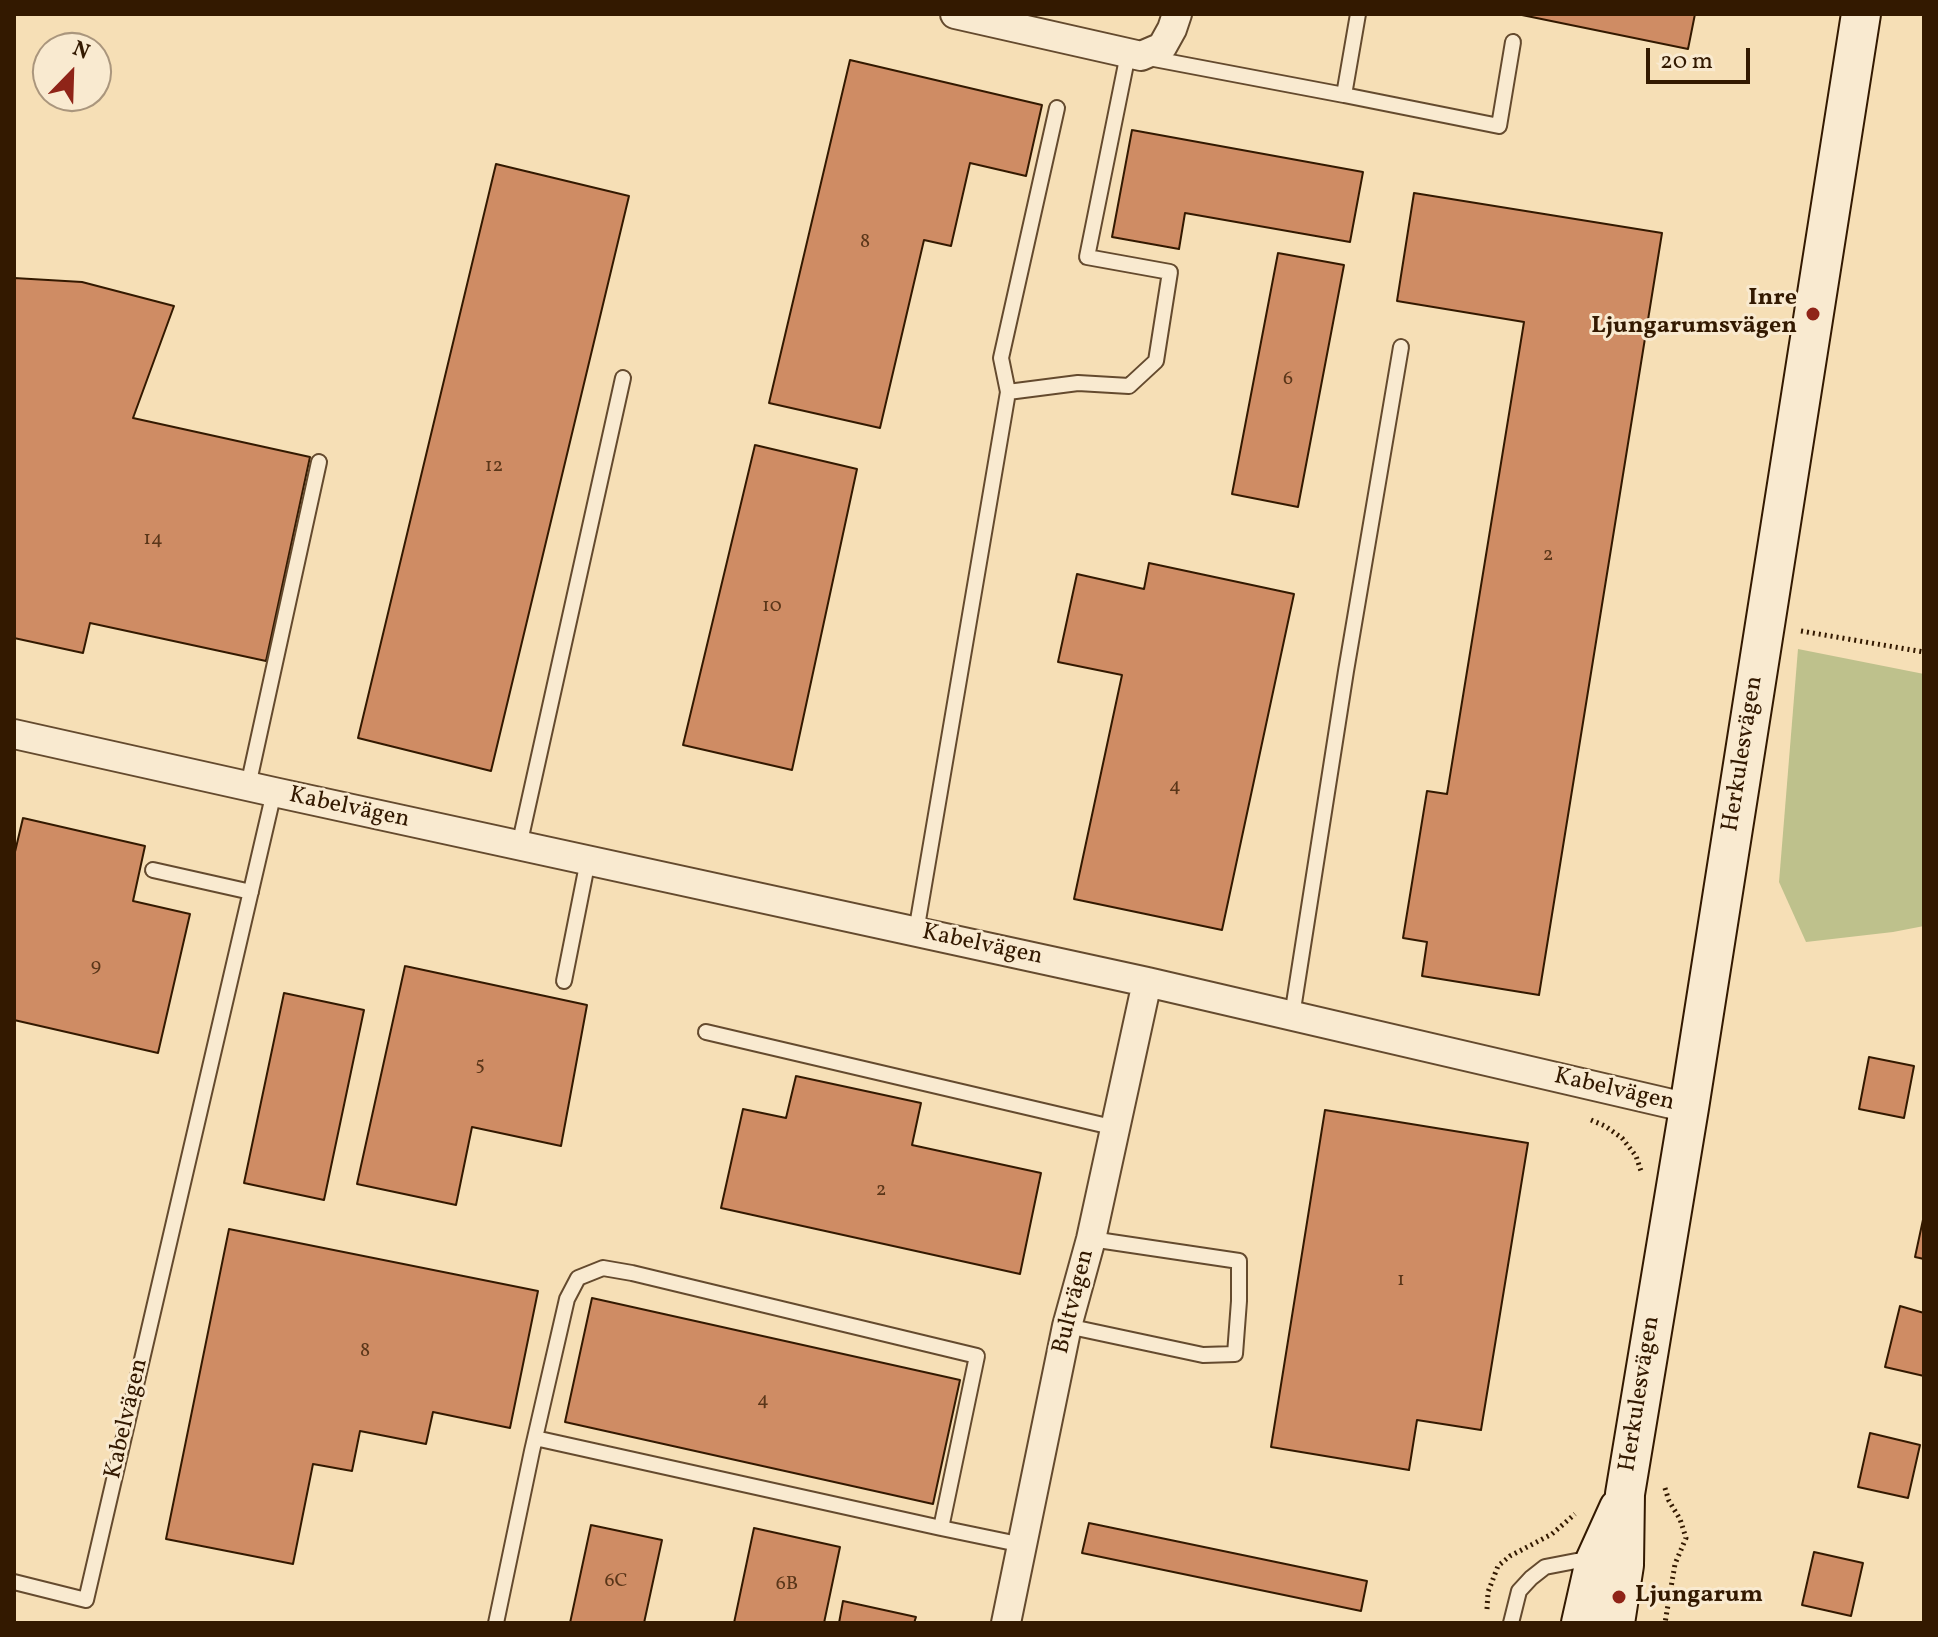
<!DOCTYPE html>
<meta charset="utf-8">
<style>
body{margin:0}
#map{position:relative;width:1938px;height:1637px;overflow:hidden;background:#f6dfb6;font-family:Vollkorn,serif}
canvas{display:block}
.frame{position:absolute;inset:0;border:16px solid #331900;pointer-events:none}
.north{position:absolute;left:32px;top:32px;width:80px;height:80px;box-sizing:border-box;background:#f9ead0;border:2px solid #aa967d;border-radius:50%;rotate:23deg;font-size:22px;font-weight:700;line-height:32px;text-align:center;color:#331900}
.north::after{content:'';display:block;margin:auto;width:28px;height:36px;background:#8f2418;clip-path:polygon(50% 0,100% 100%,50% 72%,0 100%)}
.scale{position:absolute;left:1646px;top:48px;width:104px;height:36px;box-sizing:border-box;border:4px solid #331900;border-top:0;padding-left:10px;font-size:24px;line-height:28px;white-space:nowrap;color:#331900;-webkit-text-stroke:6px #f9ead0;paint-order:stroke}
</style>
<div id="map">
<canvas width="1938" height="1637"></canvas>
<div class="frame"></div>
<div class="north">N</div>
<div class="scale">20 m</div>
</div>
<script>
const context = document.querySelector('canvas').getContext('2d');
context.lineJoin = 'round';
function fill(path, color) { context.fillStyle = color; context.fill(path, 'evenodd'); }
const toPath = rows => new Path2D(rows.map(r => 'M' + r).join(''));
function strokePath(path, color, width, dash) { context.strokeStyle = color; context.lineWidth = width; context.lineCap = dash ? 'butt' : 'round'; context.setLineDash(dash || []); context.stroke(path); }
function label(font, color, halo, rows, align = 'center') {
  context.font = font + ' Vollkorn,serif'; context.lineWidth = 6; context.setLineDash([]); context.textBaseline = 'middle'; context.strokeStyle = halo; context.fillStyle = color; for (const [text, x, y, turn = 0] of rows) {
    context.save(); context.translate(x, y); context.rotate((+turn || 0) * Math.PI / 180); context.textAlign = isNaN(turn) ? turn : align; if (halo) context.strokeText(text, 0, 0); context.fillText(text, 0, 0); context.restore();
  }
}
fill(toPath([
 [1798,649,1924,674,1924,926,1893,932,1806,942,1779,882]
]), '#bec18c');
const building = toPath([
 [1517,14,1695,14,1688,49,1517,14],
 [850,60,1042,105,1026,176,970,163,951,246,924,240,880,428,769,403,850,60],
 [1132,130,1363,172,1350,242,1185,213,1179,249,1112,237,1132,130],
 [496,164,629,196,491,771,358,738,496,164],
 [1414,193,1662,233,1539,995,1422,976,1427,942,1403,938,1427,791,1447,794,1524,322,1397,301,1414,193],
 [1278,253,1344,265,1298,507,1232,494,1278,253],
 [14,278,82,282,174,306,133,418,310,457,266,661,90,623,83,653,14,638,14,278],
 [755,445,857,469,792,770,683,745,755,445],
 [1149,563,1294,594,1222,930,1074,899,1122,675,1058,662,1077,574,1144,589,1149,563],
 [23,818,145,846,133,901,190,914,158,1053,14,1020,14,856,23,818],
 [405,966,587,1005,561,1146,472,1127,456,1205,357,1184,405,966],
 [284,993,364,1010,324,1200,244,1183,284,993],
 [1869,1057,1914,1066,1904,1118,1859,1109,1869,1057],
 [796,1076,921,1103,912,1145,1041,1173,1020,1274,721,1208,743,1109,786,1118,796,1076],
 [1325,1110,1528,1143,1481,1430,1417,1420,1409,1470,1271,1447,1325,1110],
 [1924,1215,1924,1259,1915,1257,1924,1215],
 [229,1229,538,1291,510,1428,433,1412,426,1444,360,1431,352,1471,313,1464,293,1564,166,1539,229,1229],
 [592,1298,960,1380,933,1504,565,1422,592,1298],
 [1900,1306,1924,1313,1924,1376,1885,1367,1900,1306],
 [1870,1433,1920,1445,1908,1498,1858,1487,1870,1433],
 [1089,1523,1367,1581,1361,1611,1082,1553,1089,1523],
 [591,1525,662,1540,644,1623,570,1623,591,1525],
 [754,1528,840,1547,824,1623,734,1623,754,1528],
 [1814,1552,1863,1563,1851,1616,1802,1605,1814,1552],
 [843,1601,916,1617,914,1623,839,1623,843,1601]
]);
fill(building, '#cf8c64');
strokePath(building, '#331900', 2);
const lane = toPath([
 [1149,58,1344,95,1358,14],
 [1344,95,1499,126,1513,42],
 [1008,392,1001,358,1057,108],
 [248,786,319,462],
 [519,846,623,378],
 [153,870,251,892],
 [916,932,1008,392,1078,383,1129,386,1156,361,1170,272,1087,257,1128,54],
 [564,981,588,860],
 [1292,1016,1346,671,1401,347],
 [706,1032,1116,1128],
 [1067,1326,1203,1355,1235,1354,1239,1301,1239,1261,1091,1239],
 [941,1528,1023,1545],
 [14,1582,86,1600,274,792],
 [496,1623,532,1451,567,1299,578,1278,603,1268,632,1273,977,1356,941,1528,535,1438],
 [1511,1623,1519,1591,1531,1578,1545,1567,1576,1561,1595,1562]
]);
const street = toPath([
 [955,14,1141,56,1162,47,1172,29,1177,14],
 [14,734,274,792,1147,982,1689,1108],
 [1006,1623,1067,1326,1091,1239,1147,982]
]);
const secondary = toPath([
 [1581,1623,1595,1561,1619,1508],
 [1615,1623,1624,1565,1625,1494,1689,1108,1861,14]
]);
strokePath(lane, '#644a2e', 18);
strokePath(street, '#644a2e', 32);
strokePath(secondary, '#331900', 42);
strokePath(toPath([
 [1801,631,1924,652],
 [1591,1120,1605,1126,1622,1138,1636,1156,1641,1171],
 [1665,1488,1669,1501,1680,1519,1686,1538,1675,1564,1665,1623],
 [1487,1609,1488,1592,1498,1566,1510,1556,1552,1534,1575,1514]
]), '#331900', 5, [2, 4]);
strokePath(lane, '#f9ead0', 14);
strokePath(street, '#f9ead0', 28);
strokePath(secondary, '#f9ead0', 38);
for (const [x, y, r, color] of [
 [1813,314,8,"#8f2418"],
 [1619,1597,8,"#8f2418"]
]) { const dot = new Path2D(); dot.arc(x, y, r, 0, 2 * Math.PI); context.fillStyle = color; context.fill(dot); strokePath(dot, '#f9ead0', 3); }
label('20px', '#5a3619', null, [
 ["8",865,243],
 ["6",1288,380],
 ["12",494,467],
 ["14",153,540],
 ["2",1548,556],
 ["10",772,607],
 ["4",1175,787],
 ["9",96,967],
 ["5",480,1066],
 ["2",881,1191],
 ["1",1401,1281],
 ["8",365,1352],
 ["4",763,1401],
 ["6C",616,1582],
 ["6B",787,1585]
]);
label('bold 24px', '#331900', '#f9ead0', [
 ["Inre",1797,300],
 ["Ljungarumsvägen",1797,328],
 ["Ljungarum",1635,1597,"left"]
], 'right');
label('24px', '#331900', '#f9ead0', [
 ["Herkulesvägen",1744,754,-81],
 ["Kabelvägen",349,809,12],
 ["Kabelvägen",982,946,12],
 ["Kabelvägen",1614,1091,13],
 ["Bultvägen",1075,1302,-76],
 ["Herkulesvägen",1641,1394,-81],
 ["Kabelvägen",128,1419,-77]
]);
</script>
